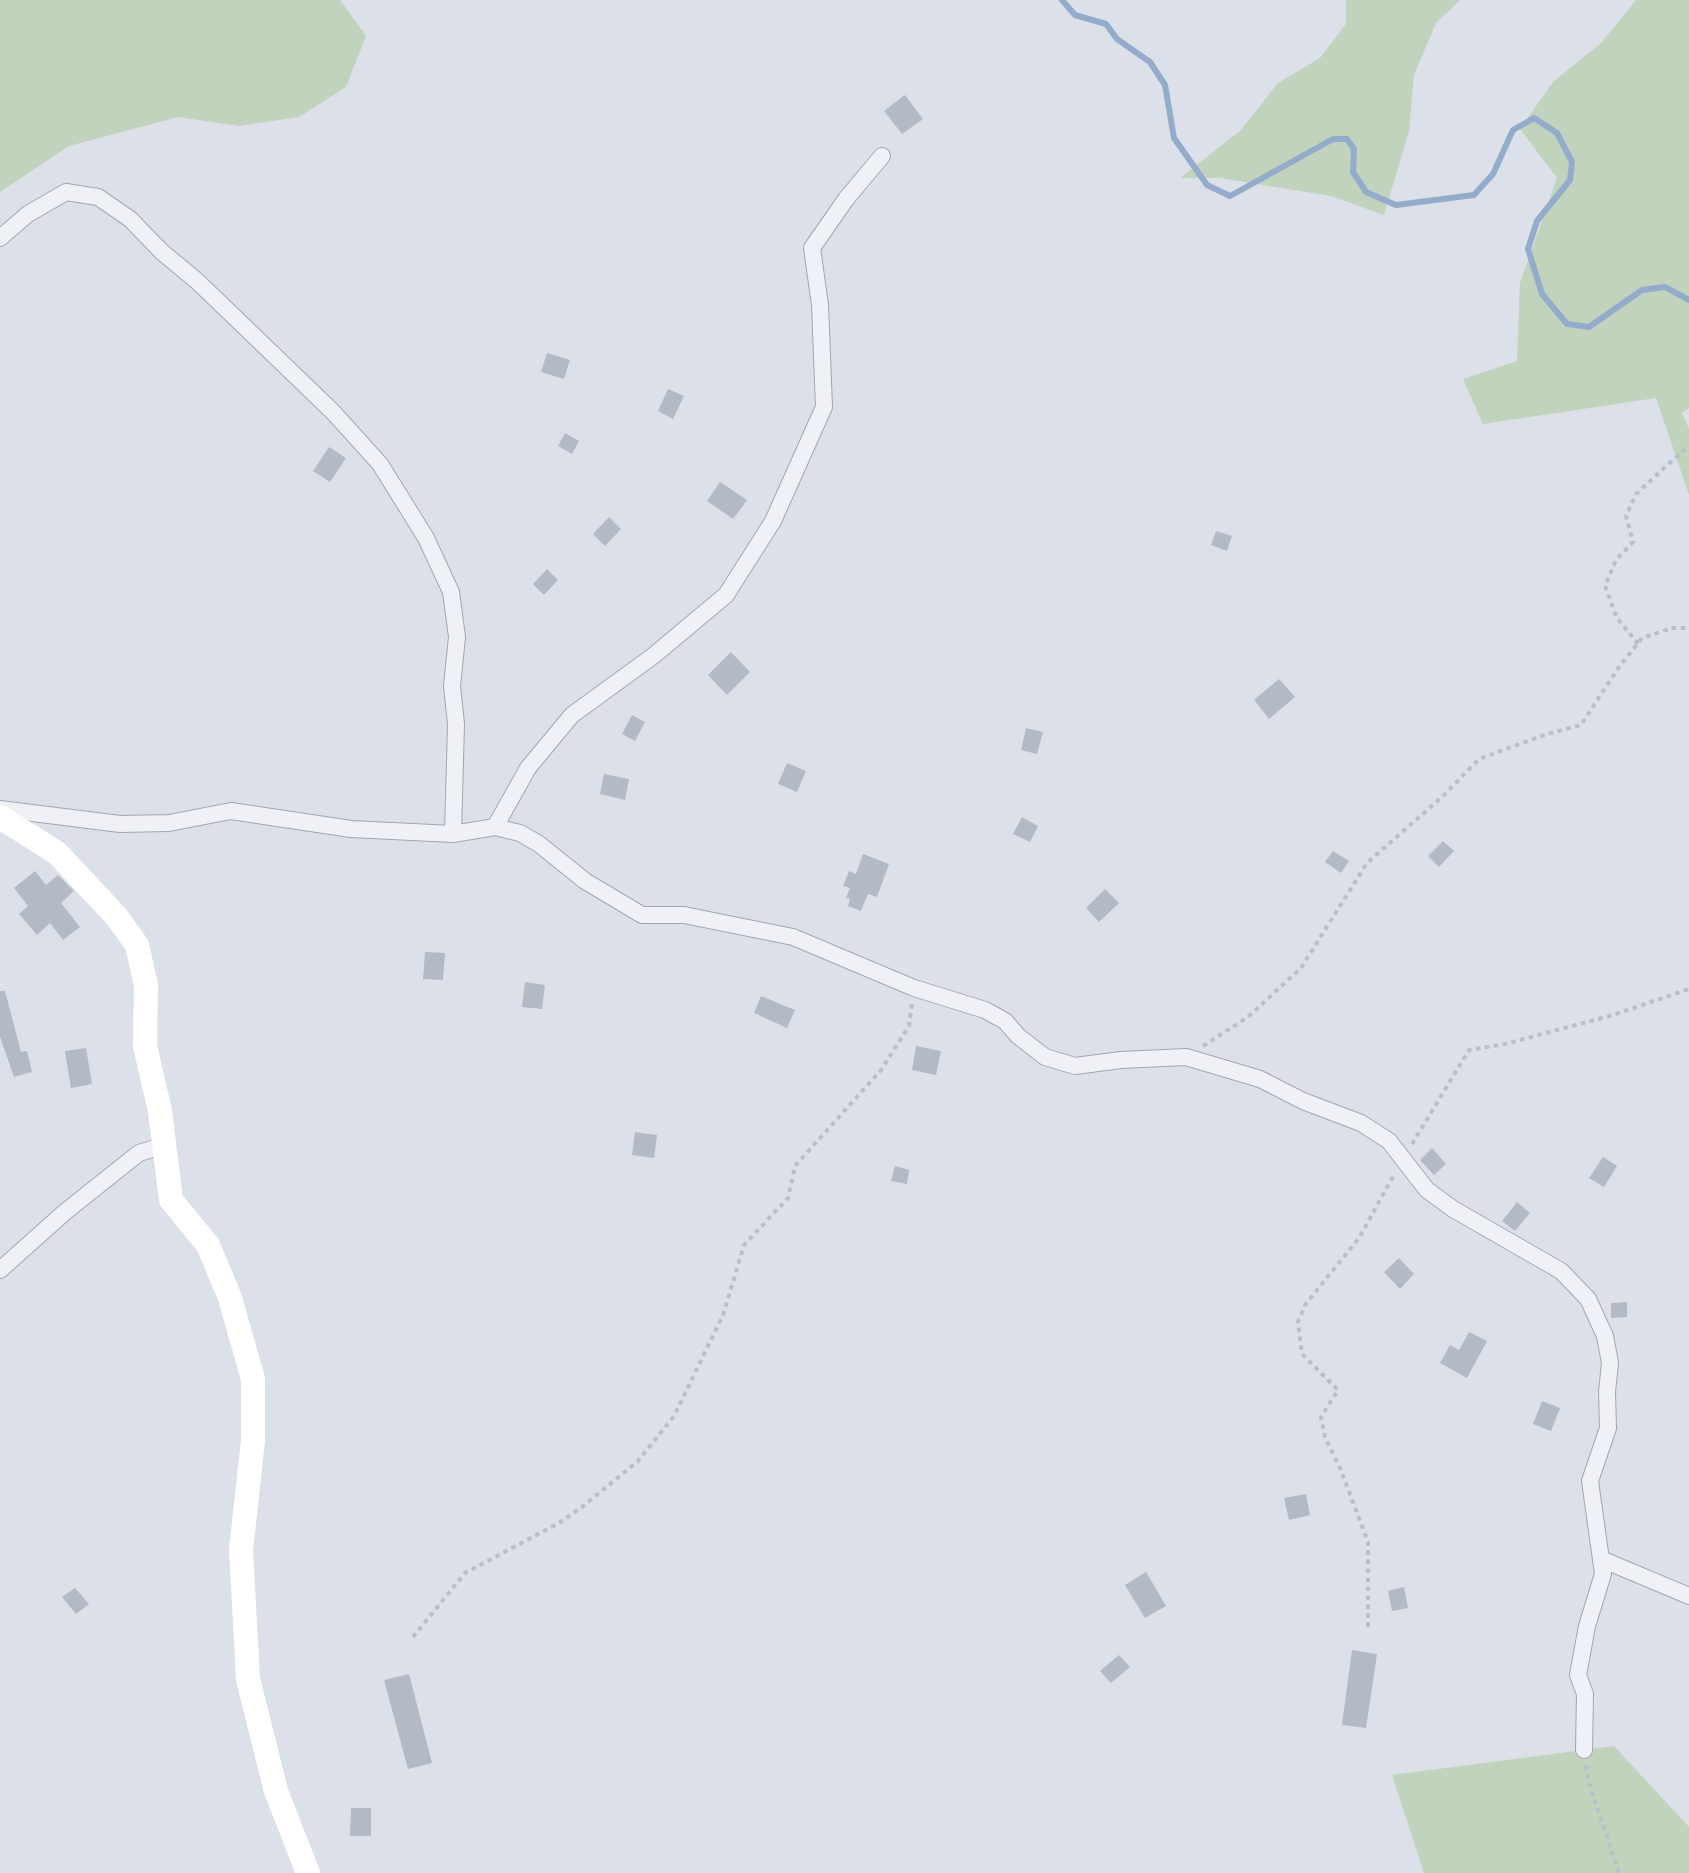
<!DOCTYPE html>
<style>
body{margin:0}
canvas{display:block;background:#dce0e8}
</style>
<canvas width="1689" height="1873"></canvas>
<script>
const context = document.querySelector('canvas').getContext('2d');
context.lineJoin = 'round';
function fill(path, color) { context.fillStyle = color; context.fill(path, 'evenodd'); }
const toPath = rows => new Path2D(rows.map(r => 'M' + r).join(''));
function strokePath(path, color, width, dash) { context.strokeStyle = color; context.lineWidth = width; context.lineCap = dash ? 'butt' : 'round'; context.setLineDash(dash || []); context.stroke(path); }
fill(toPath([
 [0,0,340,0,366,36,346,87,299,117,239,126,178,117,69,146,0,192],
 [1346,0,1460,0,1436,23,1414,75,1409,131,1384,215,1331,196,1220,178,1180,178,1241,130,1278,83,1320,58,1346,24],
 [1636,0,1689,0,1689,408,1682,413,1689,429,1689,495,1656,398,1483,424,1463,379,1517,361,1520,283,1557,178,1520,129,1553,82,1601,43],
 [1614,1746,1689,1827,1689,1873,1424,1873,1392,1775]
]), '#c1d2bd');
strokePath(toPath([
 [1062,0,1075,15,1106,24,1117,39,1150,62,1165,85,1174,138,1207,185,1230,196,1333,139,1347,139,1354,149,1353,172,1366,192,1396,205,1474,195,1493,174,1513,130,1534,118,1557,133,1572,162,1570,180,1537,221,1528,249,1542,294,1567,324,1589,327,1642,290,1665,287,1689,300]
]), '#94accb', 6);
fill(toPath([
 [905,95,923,119,902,134,884,111],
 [547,353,570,360,564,379,541,372],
 [668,389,684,396,673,419,658,411],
 [565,433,579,441,572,454,558,446],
 [329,447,346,458,330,482,313,471],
 [720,482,747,500,733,519,707,501],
 [609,517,621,529,605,546,593,534],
 [1216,531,1232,536,1227,551,1211,545],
 [547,569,558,580,544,595,533,584],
 [731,652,750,672,727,695,708,675],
 [1279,679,1295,697,1269,719,1254,700],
 [632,715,645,722,635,741,622,734],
 [1026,728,1043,732,1037,754,1021,750],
 [787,763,806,771,797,792,778,784],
 [604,774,629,779,625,800,600,794],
 [1022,817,1038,826,1030,842,1013,834],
 [1443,841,1454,851,1439,867,1428,856],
 [1333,851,1349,861,1341,873,1325,862],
 [863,854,889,864,877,897,868,894,861,911,848,906,850,899,846,898,850,888,843,886,849,871,856,874],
 [35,871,46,885,58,875,74,891,61,903,80,927,63,940,50,923,37,935,19,914,28,906,14,888],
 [1105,889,1119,903,1099,922,1086,908],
 [425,952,445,953,443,980,423,979],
 [525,982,545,985,542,1009,522,1007],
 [0,991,5,991,21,1052,27,1051,32,1072,14,1077,0,1037],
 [761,996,795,1010,787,1028,754,1013],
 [916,1046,941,1051,936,1075,912,1070],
 [86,1048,92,1084,71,1088,65,1051],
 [635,1132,657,1135,654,1158,632,1155],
 [1432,1148,1446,1164,1434,1175,1420,1160],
 [1603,1157,1617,1166,1604,1187,1589,1178],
 [895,1166,909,1170,907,1184,891,1181],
 [1517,1202,1530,1213,1515,1231,1502,1221],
 [1399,1258,1414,1274,1400,1289,1384,1272],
 [1627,1302,1627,1317,1611,1318,1611,1303],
 [1469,1332,1487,1341,1467,1378,1440,1363,1450,1345,1459,1350],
 [1542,1401,1560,1408,1551,1431,1533,1424],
 [1306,1494,1310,1515,1289,1520,1284,1498],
 [1146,1572,1166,1606,1145,1618,1125,1585],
 [1404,1587,1408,1608,1392,1611,1388,1591],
 [75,1588,89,1604,76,1614,62,1597],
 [1352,1650,1377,1654,1366,1728,1342,1725],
 [1119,1655,1130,1667,1111,1683,1100,1671],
 [409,1674,432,1763,408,1769,384,1680],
 [351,1808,371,1808,371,1836,350,1836]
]), '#b3b9c5');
const street = toPath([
 [0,238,28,214,66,192,98,197,130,219,162,252,197,281,333,412,380,464,426,538,451,592,457,637,452,686,456,724,453,834],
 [0,809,120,824,169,823,231,811,351,829,453,834,495,827,520,833,539,844,585,881,642,915,684,915,793,937,914,988,985,1010,1005,1021,1018,1036,1045,1057,1075,1066,1121,1060,1186,1057,1260,1079,1303,1101,1361,1123,1389,1141,1427,1190,1453,1209,1561,1271,1588,1299,1605,1336,1610,1363,1607,1392,1608,1428,1590,1481,1603,1574,1587,1626,1578,1675,1585,1694,1584,1750],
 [495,827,528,768,572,715,653,656,726,595,773,521,824,407,820,305,812,248,846,199,882,156],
 [0,1270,65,1212,139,1153,162,1146],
 [1601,1559,1689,1596]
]);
strokePath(street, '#a1a7b2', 18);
strokePath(toPath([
 [1638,644,1617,618,1605,586,1616,560,1633,542,1626,516,1636,494,1685,449],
 [1203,1046,1248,1017,1301,968,1367,863,1442,797,1479,759,1547,734,1581,725,1619,667,1642,638,1672,628,1689,628],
 [1412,1144,1469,1050,1505,1044,1613,1015,1689,989],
 [1368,1627,1368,1542,1340,1468,1325,1437,1321,1417,1338,1390,1302,1354,1298,1322,1305,1305,1359,1238,1395,1173],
 [413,1637,465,1573,559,1523,582,1507,638,1461,674,1416,723,1315,744,1245,788,1198,795,1166,881,1070,909,1026,912,1003],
 [1586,1765,1589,1783,1619,1873]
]), '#babec6', 4, [4.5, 4.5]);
strokePath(street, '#eff1f6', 16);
strokePath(toPath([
 [0,817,57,853,116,916,137,945,146,985,145,1046,160,1111,171,1200,208,1245,230,1298,253,1379,253,1441,241,1550,248,1679,276,1791,308,1873]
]), '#fff', 24);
</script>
